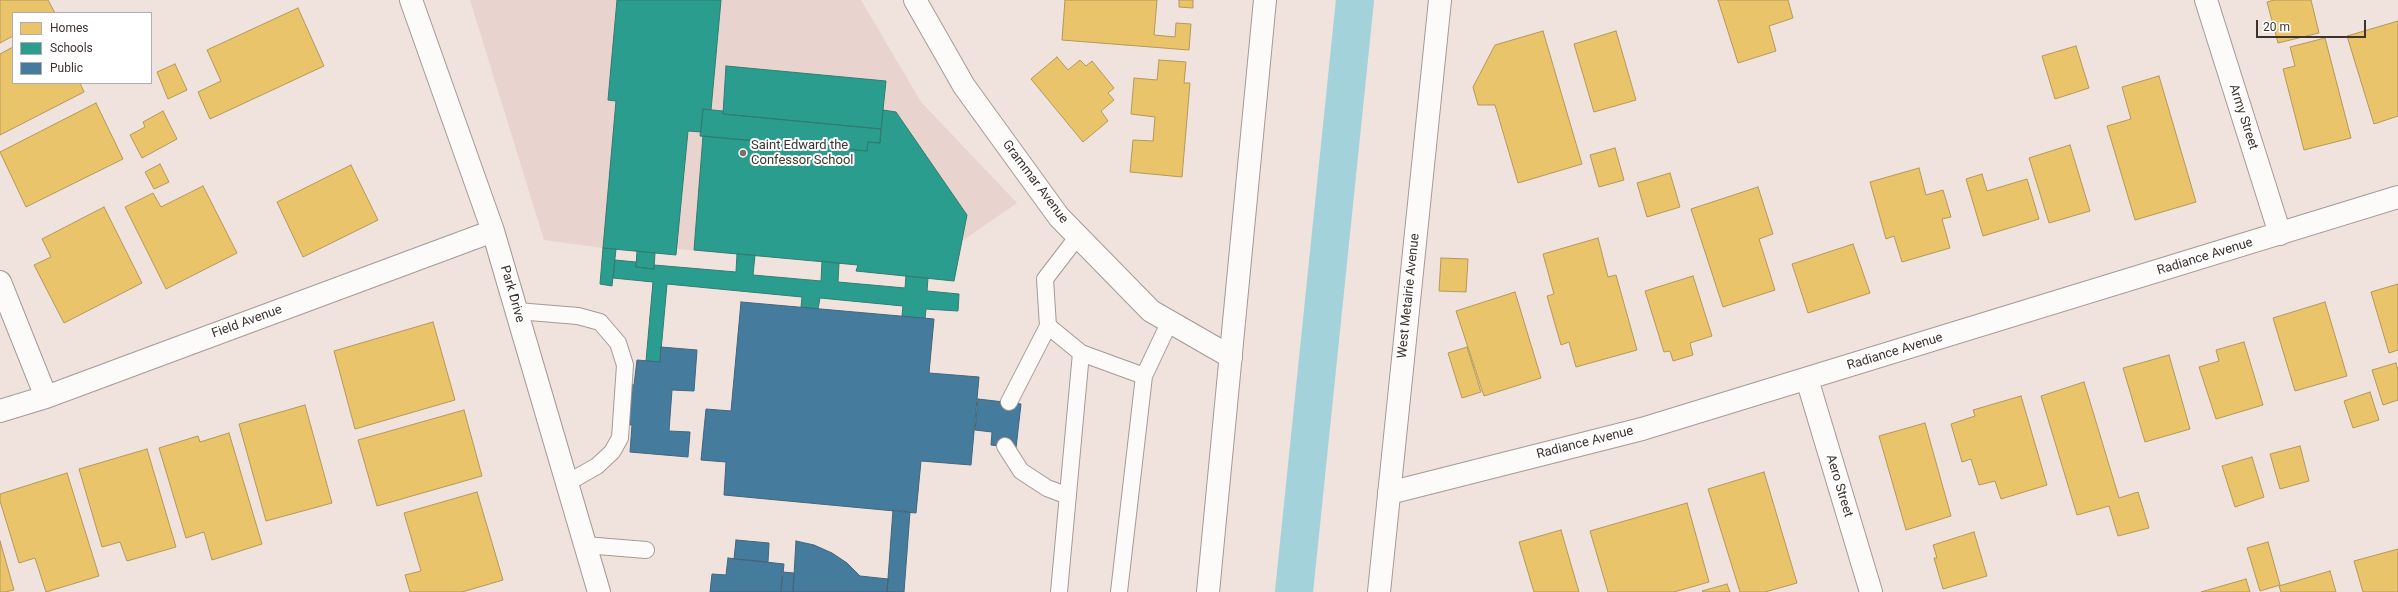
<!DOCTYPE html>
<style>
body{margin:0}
#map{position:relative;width:2398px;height:592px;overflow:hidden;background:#f0e2dc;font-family:Roboto,sans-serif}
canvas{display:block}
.legend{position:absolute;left:12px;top:12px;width:140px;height:72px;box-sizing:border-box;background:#fff;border:1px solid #b1adab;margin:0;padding:5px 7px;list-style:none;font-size:12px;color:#3c322e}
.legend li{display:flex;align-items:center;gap:8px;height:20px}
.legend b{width:20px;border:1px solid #b1adab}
.scale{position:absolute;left:2256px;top:20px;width:110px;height:18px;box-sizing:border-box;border:2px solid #3c322e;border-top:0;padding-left:5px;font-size:12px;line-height:14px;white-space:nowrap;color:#3c322e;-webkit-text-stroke:3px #fff;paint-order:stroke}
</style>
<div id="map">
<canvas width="2398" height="592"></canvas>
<ul class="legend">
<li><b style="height:11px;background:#e9c46a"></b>Homes</li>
<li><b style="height:11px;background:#2a9d8f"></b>Schools</li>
<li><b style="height:11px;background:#457b9d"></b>Public</li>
</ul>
<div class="scale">20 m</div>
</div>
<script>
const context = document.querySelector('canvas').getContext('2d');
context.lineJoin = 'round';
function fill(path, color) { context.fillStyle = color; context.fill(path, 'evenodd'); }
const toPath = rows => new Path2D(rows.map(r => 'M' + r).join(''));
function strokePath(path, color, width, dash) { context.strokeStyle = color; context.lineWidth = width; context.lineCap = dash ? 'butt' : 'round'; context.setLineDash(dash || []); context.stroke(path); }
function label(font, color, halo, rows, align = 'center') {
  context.font = font + ' Roboto,sans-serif'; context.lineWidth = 4; context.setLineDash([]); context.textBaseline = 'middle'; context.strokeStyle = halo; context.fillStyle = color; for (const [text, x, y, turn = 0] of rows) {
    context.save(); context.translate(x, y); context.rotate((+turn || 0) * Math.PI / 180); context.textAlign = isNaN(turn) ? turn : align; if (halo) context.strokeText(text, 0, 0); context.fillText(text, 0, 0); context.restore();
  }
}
fill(toPath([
 [470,0,861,0,921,102,1017,203,962,241,954,281,856,271,858,265,839,263,677,249,676,255,655,253,654,265,636,267,637,251,616,249,612,286,600,284,603,248,544,240]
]), '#e8d3ce');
const homes = toPath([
 [0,0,48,0,55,13,13,13,13,36,0,43,0,0],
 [1065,0,1157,0,1154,35,1175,37,1176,23,1191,24,1189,50,1062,40,1065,0],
 [1179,0,1193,0,1193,8,1179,7,1179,0],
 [1718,0,1788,0,1793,18,1769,26,1776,51,1738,63,1718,0],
 [2274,0,2311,0,2319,33,2278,43,2267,2,2274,0],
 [298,8,324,66,210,119,198,92,221,81,207,50,298,8],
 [2398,21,2398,116,2374,124,2347,36,2398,21],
 [1543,31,1582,164,1518,183,1495,105,1478,105,1473,87,1495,45,1543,31],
 [1616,31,1636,100,1594,112,1574,44,1616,31],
 [2325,38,2351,138,2304,150,2283,69,2295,66,2290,47,2325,38],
 [2076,46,2089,88,2055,99,2042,56,2076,46],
 [13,47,13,83,80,83,84,92,0,135,0,54,13,47],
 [1057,57,1068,70,1080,60,1086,66,1092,61,1114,88,1108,93,1114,100,1101,111,1108,121,1083,142,1031,79,1057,57],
 [1159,60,1186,62,1184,83,1190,83,1182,177,1130,172,1133,140,1153,141,1155,117,1131,114,1134,78,1157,80,1159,60],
 [175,64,187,90,168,99,157,72,175,64],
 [2159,76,2196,202,2135,220,2107,126,2131,119,2122,87,2159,76],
 [96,103,123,159,26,207,0,152,96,103],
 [163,111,177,139,142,158,130,135,145,127,143,122,163,111],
 [2070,145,2090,211,2049,223,2029,158,2070,145],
 [1615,148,1624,180,1599,187,1590,155,1615,148],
 [160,164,169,182,154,189,145,172,160,164],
 [351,165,378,220,303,257,277,202,351,165],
 [1919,168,1926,195,1943,190,1951,217,1942,219,1950,248,1902,262,1894,236,1886,239,1870,182,1919,168],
 [1670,173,1680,207,1647,217,1637,183,1670,173],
 [1982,174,1987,191,2027,179,2039,219,1983,236,1966,179,1982,174],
 [203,186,237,253,166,289,125,207,153,193,161,207,203,186],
 [1758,187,1773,234,1759,239,1775,290,1723,307,1691,209,1758,187],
 [104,207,142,283,64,323,34,265,51,257,42,239,104,207],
 [1598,238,1608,277,1616,275,1637,350,1576,367,1569,342,1561,345,1547,296,1554,294,1543,254,1598,238],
 [1853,244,1870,293,1808,313,1792,264,1853,244],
 [1441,258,1468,259,1466,292,1439,291,1441,258],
 [1693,276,1712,336,1690,343,1693,355,1673,361,1670,351,1664,352,1645,291,1693,276],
 [2398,284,2398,350,2389,353,2371,292,2398,284],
 [1515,292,1541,378,1484,396,1456,311,1515,292],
 [2325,302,2347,376,2295,391,2273,318,2325,302],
 [433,322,455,400,355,429,334,351,433,322],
 [2244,342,2263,405,2216,419,2199,367,2219,361,2216,350,2244,342],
 [1467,347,1481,392,1462,398,1448,353,1467,347],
 [2169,355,2190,429,2145,442,2123,368,2169,355],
 [2396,363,2398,371,2398,400,2383,405,2372,370,2396,363],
 [2084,382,2119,498,2138,492,2149,528,2118,536,2109,506,2077,515,2041,396,2084,382],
 [2370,392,2379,420,2353,428,2344,401,2370,392],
 [2021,396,2047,485,2001,499,1995,481,1979,485,1971,459,1962,462,1951,424,1975,416,1973,410,2021,396],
 [305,405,332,503,266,521,239,424,305,405],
 [464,410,482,476,377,506,358,440,464,410],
 [1925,423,1951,516,1906,530,1879,436,1925,423],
 [229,433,262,544,212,560,204,532,186,538,159,448,198,436,200,442,229,433],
 [2300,446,2309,481,2280,489,2270,454,2300,446],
 [147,449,176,547,127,561,120,542,102,547,79,469,147,449],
 [2252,457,2264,497,2235,507,2222,466,2252,457],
 [1764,472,1797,583,1765,592,1740,592,1708,489,1764,472],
 [67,473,99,576,46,592,35,558,19,563,0,501,0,494,67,473],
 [477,492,503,580,462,592,410,592,405,575,421,571,404,513,477,492],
 [1687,503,1709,582,1674,592,1608,592,1590,531,1687,503],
 [1561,530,1579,592,1534,592,1519,542,1561,530],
 [1974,532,1987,576,1943,589,1934,558,1937,558,1933,545,1974,532],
 [0,541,14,590,5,592,0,592,0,541],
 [2268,542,2280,585,2260,591,2247,548,2268,542],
 [2398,549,2398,592,2363,592,2354,561,2398,549],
 [2330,571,2336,592,2281,592,2279,586,2330,571],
 [2246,579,2250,592,2201,592,2246,579],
 [1727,584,1730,592,1703,592,1702,591,1727,584]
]);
fill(homes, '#e9c46a');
strokePath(homes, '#b59858', 1);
const schools = toPath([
 [617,0,721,0,711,110,703,109,701,132,688,131,676,255,603,248,616,101,608,100,617,0],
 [726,66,886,81,881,129,723,114,726,66],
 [703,109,723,111,723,114,881,129,880,143,868,142,867,151,700,136,703,109],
 [883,110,896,112,967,215,954,281,856,271,858,265,694,250,703,136,867,151,868,142,880,143,883,110],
 [603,248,616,249,612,286,600,284,603,248],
 [637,251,655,253,654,269,636,267,637,251],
 [737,254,755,255,753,275,821,281,822,261,839,263,838,282,905,288,906,276,928,278,927,291,959,294,958,311,926,309,925,319,902,316,903,306,820,298,818,309,801,307,802,297,667,284,660,362,646,361,653,282,613,278,615,260,636,262,636,267,654,269,654,265,736,272,737,254]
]);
fill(schools, '#2a9d8f');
strokePath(schools, '#2f7d72', 1);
const public = toPath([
 [741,302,934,319,929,373,979,377,971,465,921,461,916,513,724,495,726,462,701,460,706,409,731,411,741,302],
 [661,347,697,350,694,391,672,390,669,431,690,432,688,457,630,452,632,425,622,424,625,384,634,385,637,360,660,362,661,347],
 [978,399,1021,404,1016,448,991,445,992,432,975,430,978,399],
 [893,510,910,512,904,592,887,592,893,510],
 [736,540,769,543,768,562,734,559,736,540],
 [796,541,814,545,832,553,847,563,860,576,888,579,887,592,793,592,796,541],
 [728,558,784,564,781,592,710,592,712,574,726,575,728,558],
 [782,572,794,573,793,592,781,592,782,572]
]);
fill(public, '#457b9d');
strokePath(public, '#42657c', 1);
strokePath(toPath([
 [1294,592,1355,0]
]), '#a4d2da', 38);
const service = toPath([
 [1078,236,1045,279,1048,326,1081,353,1144,376,1170,321],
 [517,311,578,316,600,322,618,343,625,365,620,438,612,452,597,466,567,483],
 [1009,402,1048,326],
 [1005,446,1021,471,1047,488,1068,496],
 [585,545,646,550],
 [1059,592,1081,353],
 [1119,592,1144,376]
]);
const minor = toPath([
 [411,0,493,231,599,592],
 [915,0,964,86,1059,217,1151,311,1231,357],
 [2206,0,2280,234],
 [0,282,46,397],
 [1807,379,1871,592],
 [0,411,46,397,493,231],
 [1389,493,1642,429,2398,197]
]);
const secondary = toPath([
 [1208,592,1265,0],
 [1379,592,1440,0]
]);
strokePath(service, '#a59a96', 18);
strokePath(minor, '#a59a96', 24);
strokePath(secondary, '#a59a96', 24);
strokePath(service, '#fdfbfa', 16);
strokePath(minor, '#fdfbfa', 22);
strokePath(secondary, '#fdfbfa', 22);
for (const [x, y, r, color] of [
 [743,153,4,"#7b706b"]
]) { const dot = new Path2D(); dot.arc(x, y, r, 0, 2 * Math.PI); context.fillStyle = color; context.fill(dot); strokePath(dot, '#fff', 1.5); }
label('13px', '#3c322e', '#fff', [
 ["Army Street",2243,117,72],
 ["Grammar Avenue",1035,182,53],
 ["Radiance Avenue",2205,257,-17],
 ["Park Drive",512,294,74],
 ["West Metairie Avenue",1409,296,-84],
 ["Field Avenue",247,322,-20],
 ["Radiance Avenue",1895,352,-17],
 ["Radiance Avenue",1585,443,-14],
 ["Aero Street",1839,486,73]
]);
label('13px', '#3c322e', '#fff', [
 ["Saint Edward the",751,146],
 ["Confessor School",751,161]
], 'left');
</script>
